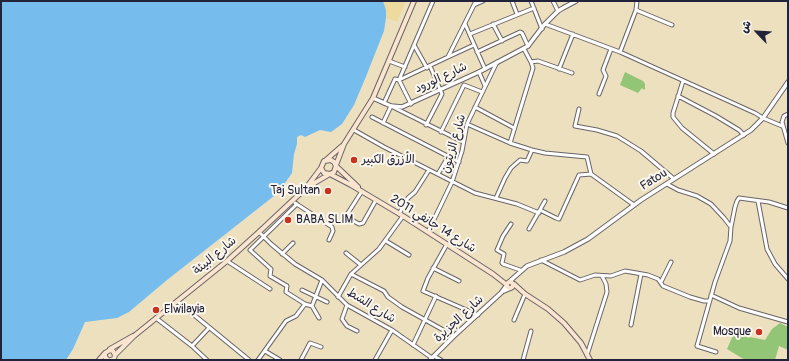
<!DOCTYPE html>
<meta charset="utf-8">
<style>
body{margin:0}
#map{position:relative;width:789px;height:361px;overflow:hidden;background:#ede0bf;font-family:Pangolin,"Playpen Sans Arabic",sans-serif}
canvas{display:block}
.frame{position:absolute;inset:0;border:2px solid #22223b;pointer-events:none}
.north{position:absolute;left:737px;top:12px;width:40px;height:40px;-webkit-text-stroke:3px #fbf7ec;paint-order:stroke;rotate:295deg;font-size:11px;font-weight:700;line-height:16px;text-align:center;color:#22223b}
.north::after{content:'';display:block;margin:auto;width:14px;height:18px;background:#22223b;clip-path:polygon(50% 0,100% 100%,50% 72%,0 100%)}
</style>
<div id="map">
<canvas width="789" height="361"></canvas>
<div class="frame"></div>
<div class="north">ش</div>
</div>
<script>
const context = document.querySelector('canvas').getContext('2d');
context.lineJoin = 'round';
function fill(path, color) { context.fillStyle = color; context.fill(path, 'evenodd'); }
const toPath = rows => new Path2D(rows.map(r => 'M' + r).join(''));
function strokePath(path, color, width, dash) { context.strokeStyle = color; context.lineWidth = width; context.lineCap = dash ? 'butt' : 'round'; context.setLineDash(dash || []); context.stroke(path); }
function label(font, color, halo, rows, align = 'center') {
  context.font = font + ' Pangolin,"Playpen Sans Arabic",sans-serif'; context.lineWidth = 4; context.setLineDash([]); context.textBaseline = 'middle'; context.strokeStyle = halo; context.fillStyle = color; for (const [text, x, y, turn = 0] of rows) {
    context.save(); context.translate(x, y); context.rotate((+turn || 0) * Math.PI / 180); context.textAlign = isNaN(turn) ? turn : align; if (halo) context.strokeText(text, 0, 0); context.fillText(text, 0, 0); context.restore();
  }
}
fill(toPath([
 [625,72,643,81,645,84,645,89,644,90,642,88,638,93,620,85],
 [780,323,788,327,788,350,779,346,775,360,745,360,727,349,735,331,749,338,750,337,765,340,772,329]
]), '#93c576');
fill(toPath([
 [383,1,406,1,397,22,386,18,386,10]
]), '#eeda9e');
fill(toPath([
 [1,1,383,1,386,10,386,18,384,31,365,79,354,105,342,124,331,132,320,130,305,137,301,135,297,137,297,144,294,154,292,173,283,186,274,196,167,280,129,312,117,318,85,322,73,349,66,360,1,360]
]), '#76bded');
const minor = toPath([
 [512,1,517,14],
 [531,1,542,29],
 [553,1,558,11],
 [474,5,483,1],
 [636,10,672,25],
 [465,24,485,69],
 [493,24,502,41],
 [545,24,620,52,755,113,763,118,782,126],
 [470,34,534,8],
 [414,45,427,68],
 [477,52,520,32,522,33,528,46],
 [620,52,636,10,637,1],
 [448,57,474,45],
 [389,61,405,67],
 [531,62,538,61,572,73],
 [559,69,573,34],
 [479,72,485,86],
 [399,80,433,1],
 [399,80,411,104],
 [683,81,673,113,673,117,682,128,714,154],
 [599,94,606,76,603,70,611,49],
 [678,96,716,116,739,130,744,135],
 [384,103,395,79,399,80,448,57,476,1],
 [475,107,514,128],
 [579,109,575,126,597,130,617,136,641,151,674,179],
 [788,114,784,116,782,122,788,143],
 [372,117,459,162],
 [383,123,391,106,463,142],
 [467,124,510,143,532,150,545,153,587,157,591,174,579,175,559,219,556,218,540,210],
 [426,125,442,94,430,66],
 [354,130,384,147,475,193,517,204,539,213],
 [441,132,464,85,482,92],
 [510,143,533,68,531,62,524,49],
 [438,174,448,157],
 [591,174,634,205],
 [667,184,678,190,697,196,711,204,724,218,731,227,730,241,715,282,697,346,716,352],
 [362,191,348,213,348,216,350,219,359,224,363,223,376,200],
 [496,198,505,178,511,168,520,160,527,161,532,150],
 [758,201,767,249,775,264,788,279],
 [295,203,332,227,333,231,329,240],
 [297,204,250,250,271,269,270,276,287,286,286,292,305,304],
 [399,214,408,198,415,192,429,170],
 [511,224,503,236,497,250,504,254,502,263,503,264,520,270],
 [731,227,735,207,737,201,739,198,769,202,788,208],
 [529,229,545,201],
 [259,232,271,244,295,264,322,280,347,305,392,330,432,358],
 [428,232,452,182,462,151,467,124,497,62],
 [386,241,409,255],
 [447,244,428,278,423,291,478,315],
 [346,253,361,265],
 [282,254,293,243],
 [541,260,580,280,595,275,611,276,625,271,648,275,658,279,663,286,690,297,704,301,709,301],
 [227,261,270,289],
 [433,268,459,281],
 [351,274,384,291,388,297,402,307,454,336],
 [661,282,671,262],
 [302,290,327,302],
 [711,295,739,308,788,322],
 [338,297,351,274,379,249,403,216],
 [177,301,249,360],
 [347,305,342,319,347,326,357,331],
 [312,306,319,318],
 [156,318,192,346,207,360],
 [514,320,525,294],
 [631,325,641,274],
 [413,345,436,296],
 [192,346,209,328],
 [265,351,280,360],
 [587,355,607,292,606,284,602,276],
 [434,356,441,360],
 [258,360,286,321,296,316,305,304,312,306,322,280],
 [301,360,310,343,321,347],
 [375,360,392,330],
 [523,360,531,331]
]);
const tertiary = toPath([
 [373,98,391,106,402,107,479,72,528,46,544,25,558,11,563,8,576,1],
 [510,281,527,266,564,252,588,239,641,200,751,130,763,118,788,82],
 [504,291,511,288],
 [430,360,454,336,501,293,507,285]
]);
const secondary = toPath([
 [326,160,342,146],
 [336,165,344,144,373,98,414,1],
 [336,166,358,187],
 [330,174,351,185,403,216,493,274,507,285],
 [306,188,328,175],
 '507 285a3 3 0 1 1 6 0a3 3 0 1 1-6 0Z',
 [514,284,525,294,548,309,564,323,581,343,590,360],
 [110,349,133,336],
 [115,355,134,336,227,261,259,232,306,188,321,168,324,161,331,160,334,162,336,166,334,172,330,174,324,173,321,168],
 [99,360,105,353],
 [108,360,105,357,105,353,110,350,113,351,115,355,114,359,111,360]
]);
strokePath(minor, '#696469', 5);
strokePath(tertiary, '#696469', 5.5);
strokePath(secondary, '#696469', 6);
strokePath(minor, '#fff', 3);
strokePath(tertiary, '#fff', 3.5);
strokePath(secondary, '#fbe5cf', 4);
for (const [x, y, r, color] of [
 [354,160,4,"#c8321e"],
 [328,191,4,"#c8321e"],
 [288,220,4,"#c8321e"],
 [156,310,4,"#c8321e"],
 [759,332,4,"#c8321e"]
]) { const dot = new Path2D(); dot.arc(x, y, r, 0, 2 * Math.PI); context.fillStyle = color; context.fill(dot); strokePath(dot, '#fbf7ec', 1.5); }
label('12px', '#22223b', '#fbf7ec', [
 ["شارع الورود",441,78,-25],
 ["شارع الزيتون",454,144,-74],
 ["Fatou",654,180,-32],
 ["شارع 14 جانفي 2011",433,224,32],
 ["شارع البيئة",215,256,-40],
 ["شارع الشط",371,306,32],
 ["شارع الجزيرة",459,319,-43]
]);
label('12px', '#22223b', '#fbf7ec', [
 ["الأزرق الكبير",362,160],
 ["Taj Sultan",320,191,"right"],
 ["BABA SLIM",296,220],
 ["Elwilayia",164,310],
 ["Mosque",751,332,"right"]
], 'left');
</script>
